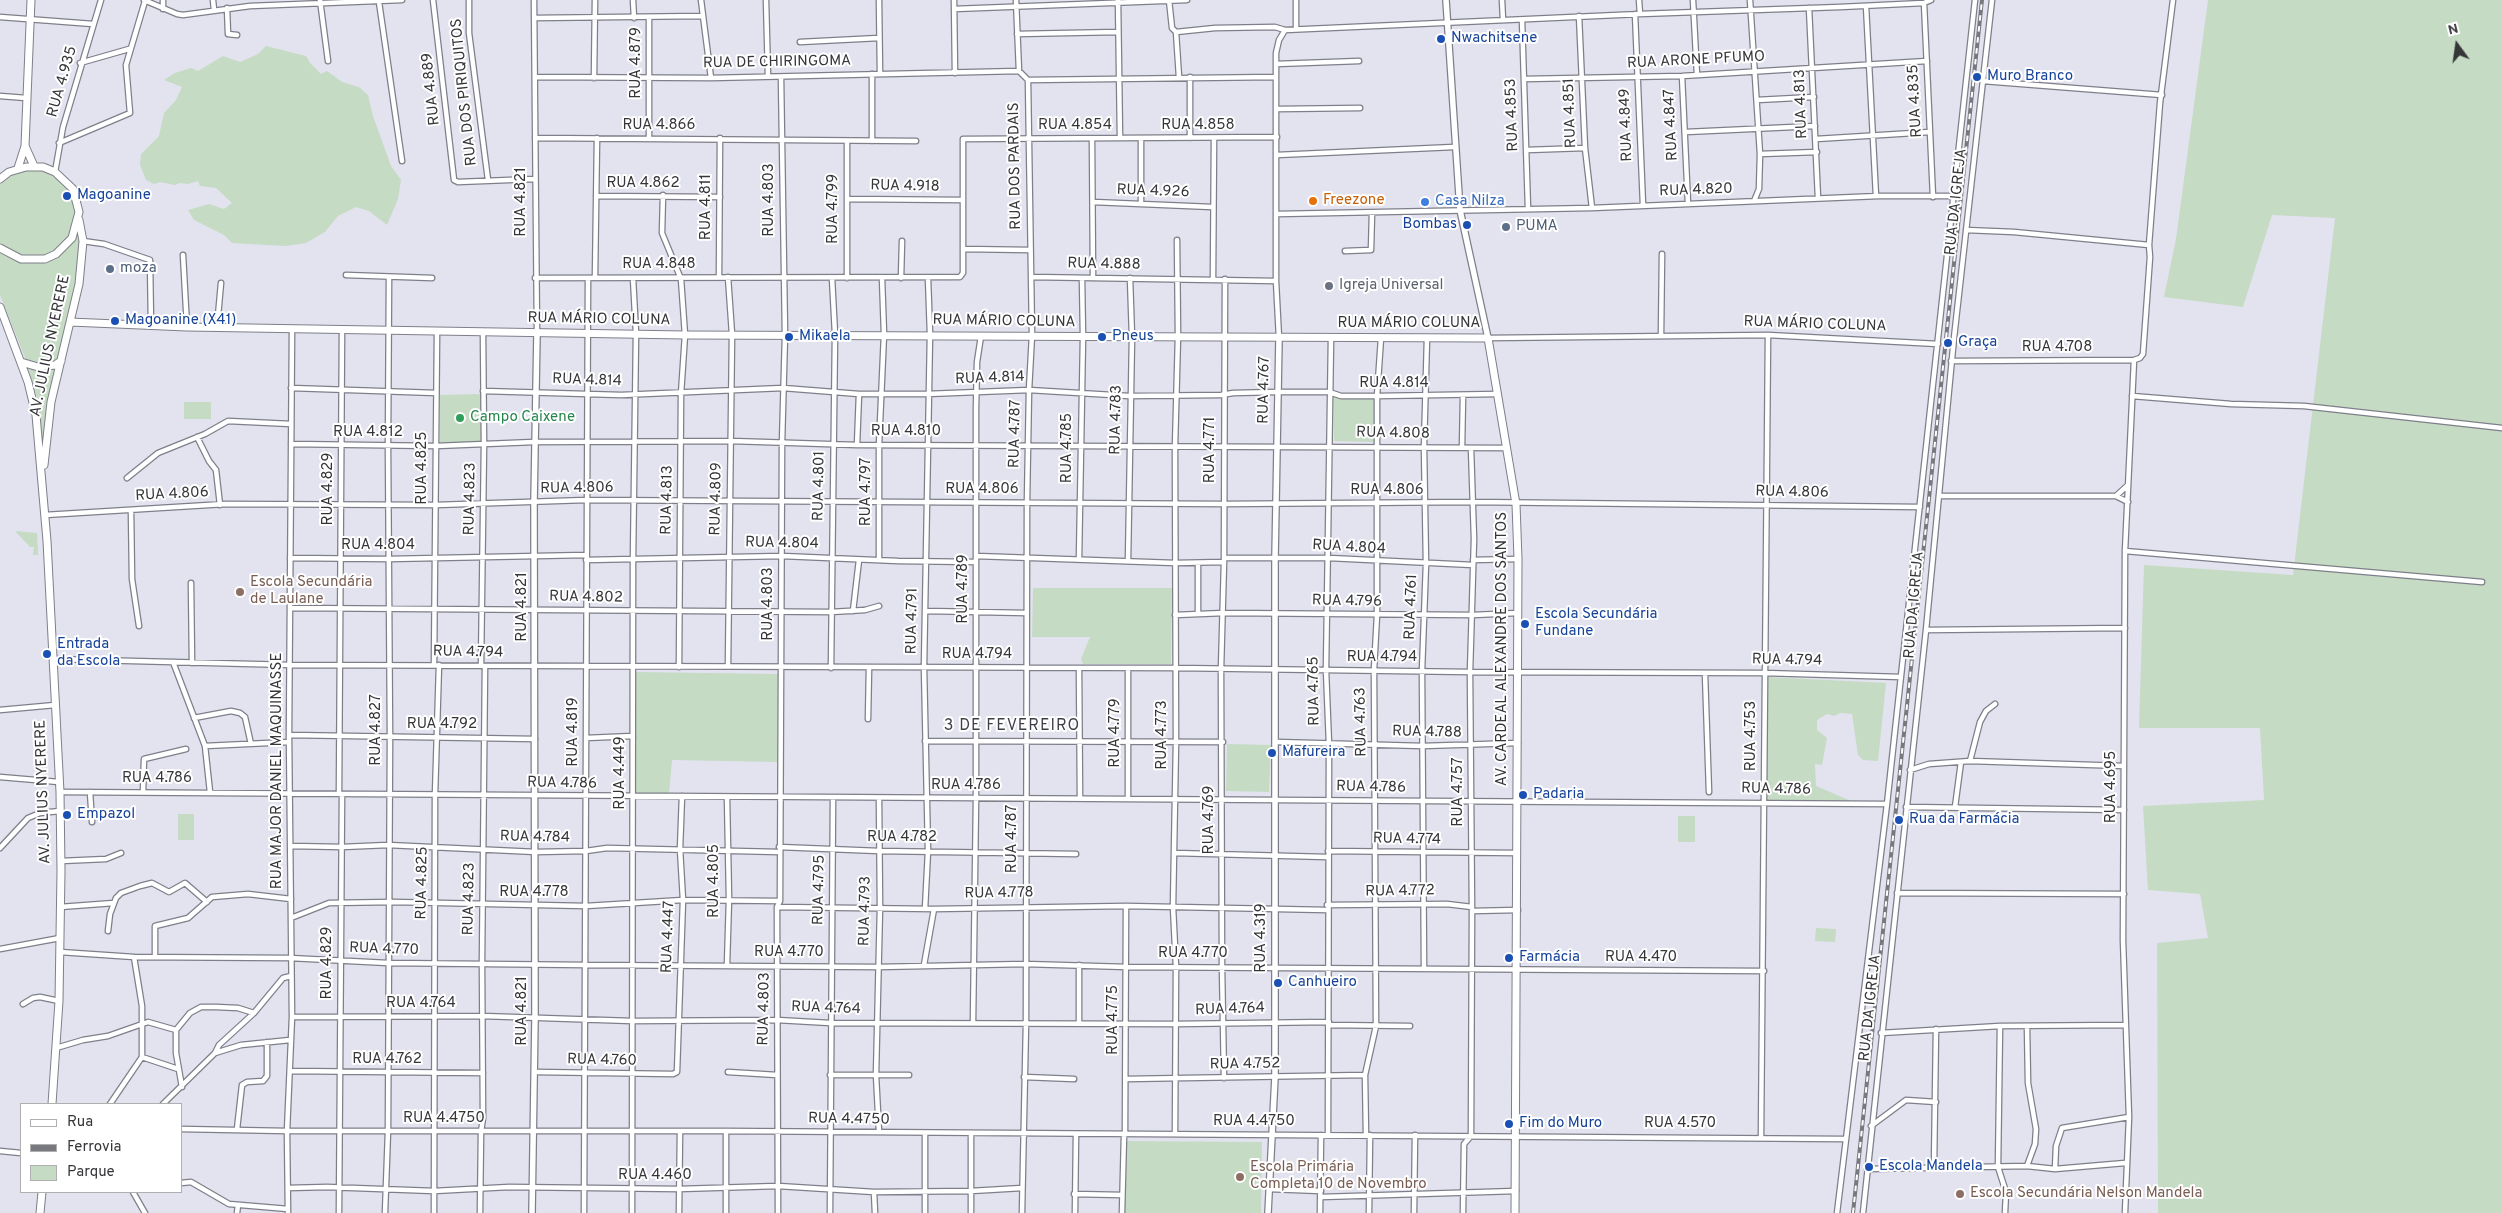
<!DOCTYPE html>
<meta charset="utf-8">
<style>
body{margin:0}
#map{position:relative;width:2502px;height:1213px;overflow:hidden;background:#e2e3ef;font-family:Overpass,sans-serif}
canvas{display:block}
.legend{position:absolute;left:20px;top:1103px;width:162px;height:90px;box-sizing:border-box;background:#fff;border:1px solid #afafb0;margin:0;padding:6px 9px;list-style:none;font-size:15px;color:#36363a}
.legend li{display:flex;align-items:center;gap:10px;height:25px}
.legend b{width:25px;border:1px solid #afafb0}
.north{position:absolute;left:2432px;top:20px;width:50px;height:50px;-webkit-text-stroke:4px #fff;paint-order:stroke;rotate:346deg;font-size:14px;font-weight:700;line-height:20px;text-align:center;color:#36363a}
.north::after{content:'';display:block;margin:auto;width:18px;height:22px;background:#36363a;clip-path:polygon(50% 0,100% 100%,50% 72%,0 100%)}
</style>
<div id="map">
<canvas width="2502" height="1213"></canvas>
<ul class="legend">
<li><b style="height:6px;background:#fff"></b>Rua</li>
<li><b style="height:6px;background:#78787f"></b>Ferrovia</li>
<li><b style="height:14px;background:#c5dbc4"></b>Parque</li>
</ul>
<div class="north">N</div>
</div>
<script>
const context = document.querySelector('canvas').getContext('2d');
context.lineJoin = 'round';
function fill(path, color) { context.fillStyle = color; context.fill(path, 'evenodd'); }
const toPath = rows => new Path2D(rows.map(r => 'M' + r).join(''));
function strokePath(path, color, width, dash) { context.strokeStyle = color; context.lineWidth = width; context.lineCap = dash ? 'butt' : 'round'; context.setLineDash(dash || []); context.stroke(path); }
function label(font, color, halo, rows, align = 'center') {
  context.font = font + ' Overpass,sans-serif'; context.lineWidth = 4; context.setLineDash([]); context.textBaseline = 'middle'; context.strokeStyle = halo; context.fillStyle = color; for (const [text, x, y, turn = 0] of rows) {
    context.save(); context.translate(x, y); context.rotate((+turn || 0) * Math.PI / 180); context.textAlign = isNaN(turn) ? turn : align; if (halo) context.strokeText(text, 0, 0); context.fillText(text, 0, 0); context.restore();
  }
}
fill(toPath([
 [2208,0,2502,0,2502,1213,2158,1213,2157,943,2208,938,2200,894,2148,890,2143,806,2264,800,2260,728,2139,728,2144,565,2293,575,2335,218,2272,215,2243,307,2164,297,2176,239],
 [266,46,306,56,310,63,321,74,327,71,342,82,359,87,368,95,373,116,391,166,401,180,398,199,387,225,369,211,356,207,338,216,325,232,306,243,286,246,232,243,224,235,194,220,188,210,209,204,224,209,232,203,216,188,200,186,198,181,188,184,180,183,175,185,160,182,154,184,146,180,140,165,141,154,159,136,164,113,176,100,182,87,164,80,175,73,191,68,198,71,223,56,240,62,258,54],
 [43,167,73,189,82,253,51,385,47,413,43,478,37,397,24,355,0,295,0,179,9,172],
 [481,394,481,442,440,442,440,395],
 [1334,397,1374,397,1374,442,1334,441],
 [184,402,211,402,211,419,184,419],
 [15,531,37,533,38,555,33,555,34,547,30,547],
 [1033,588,1172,588,1171,664,1083,664,1081,659,1090,637,1032,637],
 [635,672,778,674,777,762,672,760,669,794,636,793],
 [1767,677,1886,683,1878,761,1863,760,1858,755,1852,714,1840,713,1834,716,1827,714,1817,720,1817,730,1827,738,1822,765,1815,764,1816,786,1851,801,1764,802],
 [1227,744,1271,745,1269,792,1226,791],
 [178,814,194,814,194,840,178,840],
 [1678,816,1695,816,1695,842,1678,842],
 [1816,928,1836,929,1835,942,1815,941],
 [1123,1141,1262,1142,1261,1213,1122,1213]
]), '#c5dbc4');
const minor = toPath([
 [144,0,177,14,183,15,250,6,402,0],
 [163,0,163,9],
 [213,0,214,10],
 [320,0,328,61],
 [433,0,454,180,458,182,534,179],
 [469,0,469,33,488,180],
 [534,0,537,333],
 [633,0,634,18],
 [701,0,711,78],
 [766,0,768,76],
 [879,0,880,73],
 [954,0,955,73],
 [1016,0,1019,71,1028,80,1032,335,1029,390,1027,502,1026,1023,1022,1213],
 [1118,0,1120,138],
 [1169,0,1172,28,1176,32],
 [1296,0,1296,29],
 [1502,0,1503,20],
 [1639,0,1640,14],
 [1693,0,1697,75],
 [1750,0,1760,154,1759,189,1754,201],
 [379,2,402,161],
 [1924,3,1933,197],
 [1866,6,1876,196],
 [227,8,228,34,237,35],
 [1809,8,1818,198],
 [954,9,1187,0],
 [1635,14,1643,205],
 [1579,16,1585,148,1592,208],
 [0,17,93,24],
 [534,18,703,16],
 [1522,20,1528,209],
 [1176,32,1215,28,1275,27,1285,30,1640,14,1840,7,1924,3,1931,0],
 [1176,32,1179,77],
 [1017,34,1118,32],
 [800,42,879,38],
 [80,63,129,49],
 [1276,64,1359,61],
 [872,74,872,141],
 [1682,76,1688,204],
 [535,77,711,78,1019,71],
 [1190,77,1190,138],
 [594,78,595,0],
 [1524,79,1682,76,1927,61],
 [1028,80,1276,77],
 [1983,81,2162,95],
 [0,96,26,98],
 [1757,100,1814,97],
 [1278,109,1360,108],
 [1686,132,1815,126],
 [535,138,916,141],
 [1141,138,1141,203],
 [649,139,649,18],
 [1092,139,1093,277],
 [1816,139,1930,132],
 [59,143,130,113,126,65,145,1],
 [1527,150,1585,148],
 [1760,154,1817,152],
 [1277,155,1454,147],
 [55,172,63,127,101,0],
 [663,195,662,233,681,279,685,335,681,394,679,667],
 [596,196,720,197],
 [847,199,963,200],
 [1093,202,1212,207],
 [1277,214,1592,208,1879,196,1954,196],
 [1966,230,2014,232,2149,245],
 [83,241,104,244,150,260,151,325],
 [963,249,1030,250],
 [1345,251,1371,250,1372,213],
 [183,255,187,327],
 [346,275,432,278],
 [719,277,720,138],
 [1031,277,1276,281],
 [535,278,960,277,963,273,963,139,1277,137],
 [595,278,597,138],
 [847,278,847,141],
 [901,278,902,241],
 [1213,279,1214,138],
 [217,327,221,283],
 [1661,336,1662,254],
 [1279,338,1276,281,1276,53,1279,40,1285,30],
 [1488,338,1768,335,1938,344],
 [1951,361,2134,360,2140,358,2143,354,2150,257,2149,245,2160,103,2173,0],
 [291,388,436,393],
 [483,391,621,395,783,388,859,394,927,394,1029,390,1129,396,1221,395,1233,393,1277,392,1329,392,1341,396,1377,396,1498,394],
 [2132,396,2231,404,2304,406,2502,428],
 [197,437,209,461,216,470,220,505],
 [291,444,436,446,534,442,731,441,857,445,1507,448],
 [857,445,859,394],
 [1462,448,1463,396],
 [127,478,158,453,205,434,228,421,291,424],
 [1939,496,2116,496,2128,502],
 [2116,496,2128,485],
 [131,510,132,579,139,626],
 [45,515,225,504,436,505,586,500,1224,504,1472,502,1920,507],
 [2125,551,2482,582],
 [976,556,1175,563,1224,562],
 [290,558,389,559,586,555],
 [1224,558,1329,558,1473,565],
 [1079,559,1083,337,1082,278],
 [586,560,782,556,898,561,976,562],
 [879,560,879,445,884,334,882,278],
 [1473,560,1518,559],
 [1128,561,1132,337,1130,278],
 [191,583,192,663],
 [291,608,831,612,865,610,879,606],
 [853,611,859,560],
 [927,611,1026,613],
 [1198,614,1198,563],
 [1175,615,1224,613,1473,615,1518,613],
 [1926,630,2125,628],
 [53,659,291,665,1175,668,1470,672,1764,673,1901,677],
 [173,662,205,746,210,792],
 [434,665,437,332],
 [481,666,484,444,483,332],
 [728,666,732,334,728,277],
 [831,668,835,334,832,278],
 [1079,668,1080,798],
 [1128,668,1128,798],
 [1705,674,1709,792],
 [0,710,55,705],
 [194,718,231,711,240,713,245,717,251,744],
 [868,719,869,668],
 [289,735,535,739],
 [586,738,633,736],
 [925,741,1223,742],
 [1277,742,1423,746,1518,743],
 [205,746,289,742],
 [1970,761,1980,722,1986,711,1995,704],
 [1910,770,1929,764,1970,761,2124,766],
 [0,777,59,782],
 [60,792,1887,804],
 [90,792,92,822],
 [143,792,144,759,186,749],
 [339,794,342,329],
 [1906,807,2124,810],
 [1955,807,1961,762],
 [291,846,342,847,388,845,536,852,586,851,607,848,779,852],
 [779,847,879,851,1076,854],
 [0,848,28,818,40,813,60,811],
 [1328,851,1516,853],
 [1174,853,1327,857],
 [61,861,106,859,121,853],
 [1897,893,2124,894],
 [1327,905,1447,904,1472,907],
 [60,907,114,903],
 [777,907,934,909,1126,906,1327,910],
 [925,909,928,851,924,667,930,334,928,278],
 [1472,911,1518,910],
 [291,918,329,903,393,902,586,906,683,900,780,901],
 [108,931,110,914,116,898,121,893,140,886,152,883,169,892,185,883,207,902],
 [0,949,60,938],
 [60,952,134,957,290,958,388,963,586,965,878,967,1025,964,1127,967,1764,971],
 [155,957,155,926,188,918,212,897,248,894,291,899],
 [727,965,729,899,727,797],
 [924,965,934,909],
 [1079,965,1079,1022],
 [1424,967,1422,671,1426,564,1424,447,1427,338],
 [23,1004,33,998,40,997,59,1001],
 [292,1017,482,1016,632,1021,777,1020,830,1023,1176,1024,1329,1022],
 [973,1023,976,799,976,409,977,362,981,336],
 [1329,1025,1410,1026],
 [2000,1026,1998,1167,2006,1192,2005,1213],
 [2027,1026,2028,1083,2036,1129,2035,1144,2027,1166],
 [1881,1033,2000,1026,2125,1025],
 [56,1048,83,1040,108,1036,148,1022,176,1030],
 [215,1053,241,1045,290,1040],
 [142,1057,178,1069],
 [290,1071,483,1073],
 [535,1072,673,1074,677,1072,683,900,680,849,682,796],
 [728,1072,777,1075],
 [830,1075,909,1075],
 [1024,1077,1074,1079],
 [1224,1078,1222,967,1221,669,1224,562,1225,279],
 [1126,1079,1365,1075],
 [182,1087,176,1053,176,1030,190,1013,201,1007,216,1007,238,1008,254,1013],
 [110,1104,142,1057,142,1006,134,957],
 [163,1104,215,1053,219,1045,254,1013,283,978,291,976],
 [1871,1126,1906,1100,1936,1102],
 [181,1129,287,1131,726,1131,1844,1139],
 [237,1129,242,1085,247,1082,263,1081,267,1076,267,1042],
 [726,1131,726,1213],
 [879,1132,876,1075,880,907,879,799],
 [925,1133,925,1213],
 [1175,1134,1176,967,1173,907,1176,742,1175,447,1178,336,1177,240],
 [1125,1135,1126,906],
 [1328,1135,1329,744,1326,670,1331,338],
 [1366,1135,1365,1075,1376,1026,1374,670,1377,615,1377,396,1381,338],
 [1761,1137,1768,335],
 [0,1151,21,1153],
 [1934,1167,1936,1029],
 [1867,1169,2027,1166,2055,1169,2125,1163],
 [2055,1169,2056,1146,2062,1128,2129,1117],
 [181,1183,191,1182,229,1204,288,1209],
 [288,1188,327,1187,434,1191,509,1187,679,1189,778,1186,874,1192,971,1191,1022,1188],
 [1269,1189,1321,1191],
 [133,1192,145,1213],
 [874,1192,875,1213],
 [1074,1194,1122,1195],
 [1321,1197,1516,1191],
 [237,1213,238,1205],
 [288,1213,287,1131,292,1017,289,735,292,329],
 [339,1213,342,794],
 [385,1213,388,1131,390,737,388,445,389,277],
 [434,1213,435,795,439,665],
 [480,1213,481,1132,483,1118,482,963,485,666],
 [584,1213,588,278],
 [632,1213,633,560,636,333,633,278],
 [679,1213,680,1131],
 [778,1213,777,907,780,901,782,443,785,335,781,77],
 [830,1213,833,798],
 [971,1213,971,1133],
 [1075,1213,1076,1134],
 [1122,1213,1124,1135],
 [1320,1213,1321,1135],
 [1369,1213,1370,1135],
 [1414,1213,1415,1135],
 [1463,1213,1464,1144,1471,1136,1472,911,1470,672,1474,539,1471,448],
 [1837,1213,1887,804,1975,0],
 [1863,1213,1926,630,1954,338,1992,0],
 [2125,1213,2129,1117,2123,940,2125,551,2134,360]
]);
const tertiary = toPath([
 [1446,0,1460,210,1488,338],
 [532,1213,535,1018,534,502,537,333],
 [1268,1213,1275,1077,1275,558,1279,338]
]);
const secondary = toPath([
 [25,146,34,166],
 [18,168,25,146,31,0],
 [0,179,9,172,26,167,43,167,55,172,73,189,79,212,72,238,56,254,45,259,21,259,0,248],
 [0,307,28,382,36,415,47,541,60,792,61,871,59,1001,52,1104],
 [70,322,187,327,685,335,1488,338,1516,504,1518,559,1515,1213],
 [21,362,38,367,55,365,61,361],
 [44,465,51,402,79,284,83,241,79,220],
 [40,1213,42,1192]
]);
strokePath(minor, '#7e7f89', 7);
strokePath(tertiary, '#7e7f89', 8);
strokePath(secondary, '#7e7f89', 9);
strokePath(minor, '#fff', 4.5);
strokePath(tertiary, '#fff', 5.5);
strokePath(secondary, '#fff', 7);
const rail = toPath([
 [1853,1213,1982,0]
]);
strokePath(rail, '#78787f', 4);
strokePath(rail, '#fff', 2, [5.5]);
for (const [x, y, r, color] of [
 [1441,39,5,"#1a4fb4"],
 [1977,77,5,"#1a4fb4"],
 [67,196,5,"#1a4fb4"],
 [1313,201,5,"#e8710a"],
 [1425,202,5,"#3f7fe0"],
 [1467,225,5,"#1a4fb4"],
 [1506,227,5,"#5c6f8a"],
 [110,269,5,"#5c6f8a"],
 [1329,286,5,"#6b7280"],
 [115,321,5,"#1a4fb4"],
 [789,337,5,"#1a4fb4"],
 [1102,337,5,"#1a4fb4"],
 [1948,343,5,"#1a4fb4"],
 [460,418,5,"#2e9e5b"],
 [240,592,5,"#8d6e63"],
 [1525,624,5,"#1a4fb4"],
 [47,654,5,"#1a4fb4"],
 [1272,753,5,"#1a4fb4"],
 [1523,795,5,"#1a4fb4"],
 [67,815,5,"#1a4fb4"],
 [1899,820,5,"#1a4fb4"],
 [1509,958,5,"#1a4fb4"],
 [1278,983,5,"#1a4fb4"],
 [1509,1124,5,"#1a4fb4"],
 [1869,1167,5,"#1a4fb4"],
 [1240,1177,5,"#8d6e63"],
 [1960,1194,5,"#8d6e63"]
]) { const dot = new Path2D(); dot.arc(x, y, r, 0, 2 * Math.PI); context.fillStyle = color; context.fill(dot); strokePath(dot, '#fff', 2); }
label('15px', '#164399', '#fff', [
 ["Nwachitsene",1451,39],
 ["Muro Branco",1987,77],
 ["Magoanine",77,196],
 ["Bombas",1457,225,"right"],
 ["Magoanine (X41)",125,321],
 ["Mikaela",799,337],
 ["Pneus",1112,337],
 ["Graça",1958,343],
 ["Escola Secundária",1535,615],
 ["Fundane",1535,632],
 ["Entrada",57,645],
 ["da Escola",57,662],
 ["Mafureira",1282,753],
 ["Padaria",1533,795],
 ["Empazol",77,815],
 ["Rua da Farmácia",1909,820],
 ["Farmácia",1519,958],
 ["Canhueiro",1288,983],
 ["Fim do Muro",1519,1124],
 ["Escola Mandela",1879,1167]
], 'left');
label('15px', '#36363a', '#fff', [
 ["RUA ARONE PFUMO",1696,61,-3],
 ["RUA 4.879",637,63,-90],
 ["RUA DE CHIRINGOMA",777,63,-1],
 ["RUA 4.935",63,82,-74],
 ["RUA 4.889",432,89,-96],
 ["RUA DOS PIRIQUITOS",465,92,-96],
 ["RUA 4.835",1916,101,-93],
 ["RUA 4.813",1802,104,-92],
 ["RUA 4.851",1571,113,-92],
 ["RUA 4.853",1513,115,-92],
 ["RUA 4.849",1627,125,-92],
 ["RUA 4.847",1672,125,-93],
 ["RUA 4.866",659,126],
 ["RUA 4.854",1075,126],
 ["RUA 4.858",1198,126],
 ["RUA DOS PARDAIS",1016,166,-91],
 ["RUA 4.862",643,184],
 ["RUA 4.918",905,187,1],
 ["RUA 4.820",1696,191,-2],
 ["RUA 4.926",1153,192,2],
 ["RUA 4.803",770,200,-90],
 ["RUA 4.821",522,202,-90],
 ["RUA DA IGREJA",1957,202,-84],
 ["RUA 4.811",707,207,-90],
 ["RUA 4.799",834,209,-90],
 ["RUA 4.848",659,265],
 ["RUA 4.888",1104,265,1],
 ["RUA MÁRIO COLUNA",599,320,1],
 ["RUA MÁRIO COLUNA",1004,322,1],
 ["RUA MÁRIO COLUNA",1409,324],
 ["RUA MÁRIO COLUNA",1815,325,2],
 ["AV. JULIUS NYERERE",51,346,-78],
 ["RUA 4.708",2057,348],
 ["RUA 4.814",990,379,-2],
 ["RUA 4.814",587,381,2],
 ["RUA 4.814",1394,384],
 ["RUA 4.767",1265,390,-89],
 ["RUA 4.783",1117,420,-89],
 ["RUA 4.810",906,432],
 ["RUA 4.812",368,433],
 ["RUA 4.787",1016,434,-89],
 ["RUA 4.808",1393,434,1],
 ["RUA 4.785",1068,448,-90],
 ["RUA 4.771",1211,450,-90],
 ["RUA 4.825",423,468,-90],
 ["RUA 4.801",820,486,-89],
 ["RUA 4.829",329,489,-90],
 ["RUA 4.806",577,489,-1],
 ["RUA 4.806",982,490],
 ["RUA 4.806",1387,491],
 ["RUA 4.797",867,492,-90],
 ["RUA 4.806",1792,493,1],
 ["RUA 4.806",172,495,-3],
 ["RUA 4.823",471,499,-89],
 ["RUA 4.809",717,499,-89],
 ["RUA 4.813",668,500,-89],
 ["RUA 4.804",782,544,1],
 ["RUA 4.804",378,546],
 ["RUA 4.804",1349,548,3],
 ["RUA 4.789",964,589,-90],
 ["RUA 4.802",586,598,1],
 ["RUA 4.796",1347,602,1],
 ["RUA 4.803",769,604,-90],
 ["RUA DA IGREJA",1915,605,-85],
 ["RUA 4.821",523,607,-90],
 ["RUA 4.761",1412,607,-88],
 ["RUA 4.791",913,621,-89],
 ["AV. CARDEAL ALEXANDRE DOS SANTOS",1503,649,-90],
 ["RUA 4.794",468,653,1],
 ["RUA 4.794",977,655],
 ["RUA 4.794",1382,658],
 ["RUA 4.794",1787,661,1],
 ["RUA 4.765",1315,691,-91],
 ["RUA 4.763",1362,722,-91],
 ["RUA 4.792",442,725],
 ["RUA 4.827",377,730,-90],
 ["RUA 4.819",574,732,-90],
 ["RUA 4.779",1116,733,-90],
 ["RUA 4.788",1427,733,1],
 ["RUA 4.773",1163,735,-90],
 ["RUA 4.753",1752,736,-90],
 ["RUA MAJOR DANIEL MAQUINASSE",278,771,-90],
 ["RUA 4.449",621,773,-90],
 ["RUA 4.786",157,779],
 ["RUA 4.786",562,784,1],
 ["RUA 4.786",966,786],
 ["RUA 4.695",2112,787,-90],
 ["RUA 4.786",1371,788,1],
 ["RUA 4.786",1776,790,1],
 ["AV. JULIUS NYERERE",44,792,-92],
 ["RUA 4.757",1459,792,-90],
 ["RUA 4.769",1210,820,-90],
 ["RUA 4.784",535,838,1],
 ["RUA 4.782",902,838],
 ["RUA 4.787",1013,839,-90],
 ["RUA 4.774",1407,840,1],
 ["RUA 4.805",715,881,-90],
 ["RUA 4.825",423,883,-89],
 ["RUA 4.795",820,890,-89],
 ["RUA 4.772",1400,892,-1],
 ["RUA 4.778",534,893],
 ["RUA 4.778",999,894,-1],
 ["RUA 4.823",470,899,-89],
 ["RUA 4.793",866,911,-89],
 ["RUA 4.447",669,937,-88],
 ["RUA 4.319",1262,938,-90],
 ["RUA 4.770",384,950,2],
 ["RUA 4.770",789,953],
 ["RUA 4.770",1193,954],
 ["RUA 4.470",1641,958],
 ["RUA 4.829",328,963,-90],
 ["RUA 4.764",421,1004],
 ["RUA DA IGREJA",1871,1008,-84],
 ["RUA 4.803",765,1009,-89],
 ["RUA 4.764",826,1009,2],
 ["RUA 4.764",1230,1010,-2],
 ["RUA 4.821",523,1011,-90],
 ["RUA 4.775",1114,1020,-90],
 ["RUA 4.762",387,1060],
 ["RUA 4.760",602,1061,1],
 ["RUA 4.752",1245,1065,-1],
 ["RUA 4.4750",444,1119],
 ["RUA 4.4750",849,1120,1],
 ["RUA 4.4750",1254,1122],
 ["RUA 4.570",1680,1124],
 ["RUA 4.460",655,1176]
]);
label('15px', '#c56008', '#fff', [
 ["Freezone",1323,201]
], 'left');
label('15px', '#366cbe', '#fff', [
 ["Casa Nilza",1435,202]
], 'left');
label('15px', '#4e5e75', '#fff', [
 ["PUMA",1516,227],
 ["moza",120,269]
], 'left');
label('15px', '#5b616d', '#fff', [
 ["Igreja Universal",1339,286]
], 'left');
label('15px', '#27864d', '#fff', [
 ["Campo Caixene",470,418]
], 'left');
label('15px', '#785e54', '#fff', [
 ["Escola Secundária",250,583],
 ["de Laulane",250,600],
 ["Escola Primária",1250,1168],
 ["Completa 10 de Novembro",1250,1185],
 ["Escola Secundária Nelson Mandela",1970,1194]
], 'left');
context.letterSpacing = '1px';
label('16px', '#3e3f48', '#fff', [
 ["3 DE FEVEREIRO",1012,727]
]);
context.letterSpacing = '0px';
</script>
